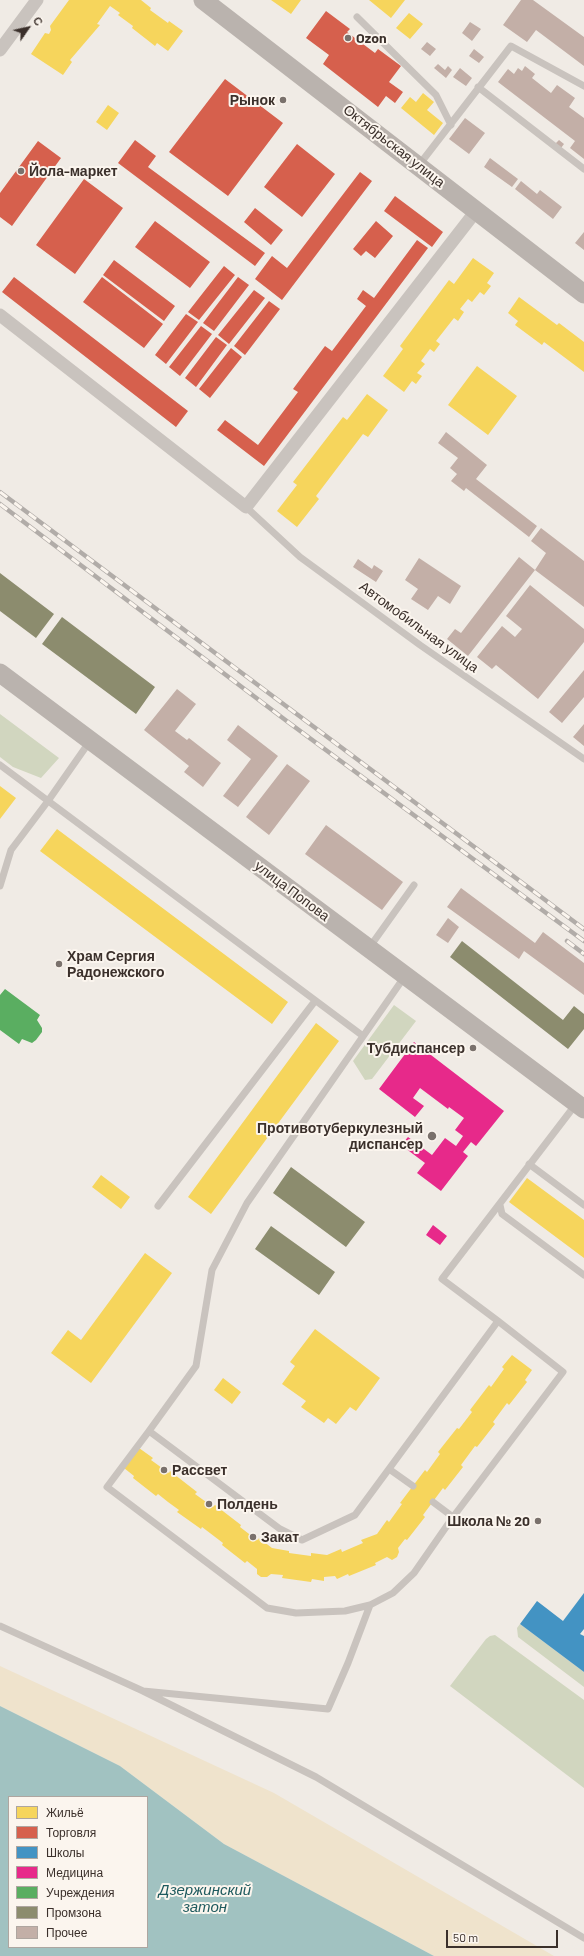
<!DOCTYPE html>
<meta charset="utf-8">
<style>
body{margin:0}
#map{position:relative;width:584px;height:1956px;overflow:hidden;background:#f0ebe5;font-family:Barlow,sans-serif}
canvas{display:block}
.legend{position:absolute;left:8px;top:1796px;width:140px;height:152px;box-sizing:border-box;background:#fbf5ee;border:1px solid #aea6a0;margin:0;padding:5px 7px;list-style:none;font-size:12px;color:#3b302b}
.legend li{display:flex;align-items:center;gap:8px;height:20px}
.legend b{width:20px;border:1px solid #aea6a0}
.north{position:absolute;left:8px;top:8px;width:40px;height:40px;-webkit-text-stroke:3px #fbf5ee;paint-order:stroke;rotate:56deg;font-size:11px;font-weight:700;line-height:16px;text-align:center;color:#3b302b}
.north::after{content:'';display:block;margin:auto;width:14px;height:18px;background:#3b302b;clip-path:polygon(50% 0,100% 100%,50% 72%,0 100%)}
.scale{position:absolute;left:446px;top:1930px;width:112px;height:18px;box-sizing:border-box;border:2px solid #3b302b;border-top:0;padding-left:5px;font-size:12px;line-height:14px;white-space:nowrap;color:#3b302b;-webkit-text-stroke:3px #fbf5ee;paint-order:stroke}
</style>
<div id="map">
<canvas width="584" height="1956"></canvas>
<ul class="legend">
<li><b style="height:11px;background:#f6d55c"></b>Жильё</li>
<li><b style="height:11px;background:#d6604d"></b>Торговля</li>
<li><b style="height:11px;background:#4393c3"></b>Школы</li>
<li><b style="height:11px;background:#e7298a"></b>Медицина</li>
<li><b style="height:11px;background:#5aae61"></b>Учреждения</li>
<li><b style="height:11px;background:#8c8c6e"></b>Промзона</li>
<li><b style="height:11px;background:#c3afa7"></b>Прочее</li>
</ul>
<div class="north">С</div>
<div class="scale">50 m</div>
</div>
<script>
const context = document.querySelector('canvas').getContext('2d');
context.lineJoin = 'round';
function fill(path, color) { context.fillStyle = color; context.fill(path, 'evenodd'); }
const toPath = rows => new Path2D(rows.map(r => 'M' + r).join(''));
function strokePath(path, color, width, dash) { context.strokeStyle = color; context.lineWidth = width; context.lineCap = dash ? 'butt' : 'round'; context.setLineDash(dash || []); context.stroke(path); }
function label(font, color, halo, rows, align = 'center') {
  context.font = font + ' Barlow,sans-serif'; context.lineWidth = 4; context.setLineDash([]); context.textBaseline = 'middle'; context.strokeStyle = halo; context.fillStyle = color; for (const [text, x, y, turn = 0] of rows) {
    context.save(); context.translate(x, y); context.rotate((+turn || 0) * Math.PI / 180); context.textAlign = isNaN(turn) ? turn : align; if (halo) context.strokeText(text, 0, 0); context.fillText(text, 0, 0); context.restore();
  }
}
fill(toPath([
 [0,714,59,758,41,778,13,767,0,757],
 [394,1005,416,1021,372,1079,365,1080,353,1061],
 [520,1624,584,1672,584,1687,518,1637,517,1628],
 [495,1635,584,1700,584,1788,450,1686,486,1639,490,1636]
]), '#d1d6bf');
fill(toPath([
 [0,1666,274,1793,554,1956,434,1956,224,1844,120,1766,0,1706]
]), '#efe3cc');
fill(toPath([
 [0,1706,120,1766,224,1844,434,1956,0,1956],
 [9,1797,147,1797,147,1947,9,1947]
]), '#a1c2c1');
fill(toPath([
 [69,0,141,0,151,8,150,10,168,23,169,21,183,31,168,51,157,43,155,46,132,28,133,26,118,15,120,13,110,6,97,24,100,25,70,60,72,62,63,75,31,54,45,33,49,34,51,30,50,26],
 [271,0,301,0,291,14],
 [369,0,405,0,391,18],
 [409,13,423,24,410,39,396,28],
 [423,93,434,102,427,110,443,123,434,135,401,108,410,97,416,102],
 [108,105,119,113,107,130,96,122],
 [473,258,494,273,487,283,491,286,484,295,480,292,472,302,468,299,460,309,464,312,458,321,454,318,436,341,440,344,434,352,430,349,421,361,425,364,417,373,422,376,416,384,412,381,404,392,383,376,403,349,400,346,449,280,454,284],
 [519,297,557,325,559,323,584,342,584,372,544,342,542,345,515,325,518,321,508,313],
 [477,366,517,396,488,435,448,405],
 [367,394,388,410,368,437,363,434,316,496,319,499,297,527,277,511,297,485,293,482,343,417,347,420],
 [0,786,16,798,0,819],
 [57,829,288,1002,272,1024,40,851],
 [316,1023,339,1041,211,1214,188,1197],
 [101,1175,130,1197,121,1209,92,1187],
 [527,1178,584,1220,584,1258,509,1202],
 [145,1253,172,1273,91,1383,51,1353,68,1330,81,1340],
 [315,1329,380,1378,356,1411,350,1407,336,1424,328,1418,324,1423,301,1407,306,1401,282,1384,295,1366,290,1362],
 [512,1355,532,1370,525,1380,527,1382,509,1405,507,1403,493,1422,495,1424,477,1447,475,1446,461,1465,463,1467,445,1490,443,1488,423,1515,425,1517,407,1540,405,1539,398,1548,399,1552,397,1557,392,1560,387,1557,375,1563,376,1565,349,1576,348,1574,337,1579,335,1576,324,1577,324,1581,312,1579,311,1582,282,1578,283,1575,271,1574,267,1577,261,1577,257,1574,257,1569,247,1561,245,1563,222,1545,223,1543,202,1527,201,1529,177,1512,179,1510,168,1502,158,1494,156,1496,133,1478,134,1476,124,1468,139,1448,153,1458,151,1460,169,1473,170,1471,197,1492,195,1494,213,1507,215,1505,241,1525,240,1527,253,1537,258,1540,259,1538,272,1548,289,1551,289,1553,311,1556,311,1553,327,1555,341,1549,342,1552,363,1543,361,1540,377,1534,387,1520,389,1522,402,1504,400,1503,425,1470,427,1472,440,1454,438,1452,457,1428,459,1429,472,1412,470,1410,489,1385,491,1387,504,1369,502,1367],
 [223,1378,241,1392,232,1404,214,1390]
]), '#f6d55c');
fill(toPath([
 [326,11,350,29,347,32,375,53,378,49,401,66,389,82,403,92,395,103,386,96,378,107,323,64,329,55,306,38],
 [225,79,283,123,228,196,169,152],
 [135,140,156,156,148,167,265,253,255,266,118,163],
 [38,141,61,158,12,226,0,217,0,193],
 [297,144,335,174,302,217,264,187],
 [360,172,372,181,282,300,255,279,272,256,287,268],
 [84,179,123,208,75,274,36,245],
 [395,196,443,232,432,247,384,211],
 [255,208,283,230,271,245,244,222],
 [155,221,210,262,190,288,135,247],
 [376,221,393,236,375,258,366,251,361,256,353,249],
 [417,240,428,248,264,466,217,430,225,420,258,445,298,392,293,389,325,346,332,351,366,306,357,299,363,290,374,298],
 [114,260,175,306,164,321,103,275],
 [224,266,235,275,199,320,188,312],
 [14,277,188,411,176,427,2,292],
 [102,277,163,324,144,348,83,302],
 [238,277,249,285,214,331,203,323],
 [254,290,265,298,229,344,218,335],
 [269,301,280,309,245,355,234,346],
 [186,314,198,322,166,364,155,355],
 [201,326,212,334,180,376,169,367],
 [216,337,227,345,196,387,185,378],
 [231,348,242,357,210,398,199,389]
]), '#d6604d');
fill(toPath([
 [584,1593,584,1629,580,1634,584,1636,584,1672,520,1624,537,1601,563,1621]
]), '#4393c3');
fill(toPath([
 [414,1042,504,1111,476,1146,471,1142,463,1152,468,1156,441,1191,417,1173,425,1163,401,1145,408,1137,432,1155,445,1138,456,1146,463,1136,455,1130,464,1118,449,1107,448,1109,420,1088,413,1098,424,1106,415,1117,379,1089],
 [433,1225,447,1236,440,1245,426,1235]
]), '#e7298a');
fill(toPath([
 [5,989,40,1015,37,1020,42,1028,42,1032,36,1040,32,1043,22,1039,19,1044,0,1030,0,995]
]), '#5aae61');
fill(toPath([
 [0,573,54,614,36,638,0,611],
 [62,617,155,687,136,714,42,644],
 [462,941,563,1020,574,1006,584,1014,584,1029,568,1049,450,957],
 [291,1167,365,1222,346,1247,273,1193],
 [271,1226,335,1272,319,1295,255,1249]
]), '#8c8c6e');
fill(toPath([
 [521,0,533,0,584,37,584,66,536,30,527,42,503,25],
 [470,22,481,29,472,41,462,33],
 [427,42,436,49,430,56,421,49],
 [474,49,484,57,479,63,469,56],
 [438,64,445,70,448,66,452,70,446,78,434,68],
 [525,66,535,74,532,78,551,93,557,85,575,98,569,107,584,118,584,159,570,148,575,141,498,82,508,69,514,74,518,68,522,71],
 [460,68,472,78,466,86,453,77],
 [465,118,485,133,469,154,449,139],
 [559,140,564,144,561,148,555,144],
 [490,158,518,179,512,187,484,167],
 [521,181,537,194,540,190,562,207,553,219,515,189],
 [584,232,584,250,575,243],
 [446,432,487,465,476,479,537,526,529,537,466,488,464,491,451,481,457,474,450,468,458,458,438,443],
 [541,528,584,561,584,607,535,570,546,553,531,541],
 [519,557,535,570,468,656,447,639,455,629,461,633],
 [419,558,461,586,450,604,438,596,428,610,411,599,418,589,405,580],
 [358,559,372,569,374,565,383,571,376,582,353,567],
 [530,585,584,629,584,642,538,699,496,665,492,669,477,657,502,626,515,637,522,629,506,616],
 [584,670,584,697,562,723,549,712],
 [177,689,196,704,175,731,187,740,189,738,221,763,203,787,184,772,189,766,144,730],
 [584,724,584,746,573,737],
 [238,725,278,756,238,807,223,796,251,759,227,740],
 [287,764,310,781,269,835,246,817],
 [326,825,403,882,382,910,305,854],
 [461,888,535,943,543,932,584,963,584,995,524,951,519,959,447,907],
 [448,918,459,927,448,943,436,935]
]), '#c3afa7');
strokePath(toPath([
 [357,17,436,95,451,125],
 [478,87,584,169],
 [419,165,511,46,584,86],
 [246,507,300,557,420,645,584,759],
 [0,765,363,1036],
 [0,886,11,850,48,801,90,741],
 [369,948,414,885],
 [529,1164,584,1205],
 [500,1205,502,1214,584,1275],
 [158,1206,315,1001],
 [498,1321,355,1515,302,1540,280,1529,149,1431,107,1487,267,1608,296,1613,345,1611,370,1605,393,1593,414,1573,453,1517,563,1372,498,1321,442,1279,576,1104],
 [149,1431,196,1366,212,1270,247,1203,405,976],
 [389,1469,413,1486],
 [433,1502,453,1517],
 [0,1626,143,1691,328,1709,348,1663,370,1605],
 [143,1691,316,1777,584,1938]
]), '#c9c3be', 7);
strokePath(toPath([
 [0,50,37,0],
 [0,315,246,507,476,211]
]), '#c9c3be', 13);
strokePath(toPath([
 [203,0,584,294],
 [0,673,584,1109]
]), '#bab3ae', 19);
const rail = toPath([
 [0,492,584,929],
 [0,504,288,722,584,941],
 [567,941,584,954]
]);
strokePath(rail, '#b1aca8', 4.5);
strokePath(rail, '#fbf5ee', 3, [9]);
for (const [x, y, r, color] of [
 [348,38,4,"#7a716c"],
 [283,100,4,"#7a716c"],
 [21,171,4,"#7a716c"],
 [59,964,4,"#7a716c"],
 [473,1048,4,"#7a716c"],
 [432,1136,5,"#7a716c"],
 [164,1470,4,"#7a716c"],
 [209,1504,4,"#7a716c"],
 [538,1521,4,"#7a716c"],
 [253,1537,4,"#7a716c"]
]) { const dot = new Path2D(); dot.arc(x, y, r, 0, 2 * Math.PI); context.fillStyle = color; context.fill(dot); strokePath(dot, '#fbf5ee', 1.5); }
label('bold 14px', '#3b302b', '#fbf5ee', [
 ["Ozon",356,38],
 ["Рынок",275,100,"right"],
 ["Йола-маркет",29,171],
 ["Храм Сергия",67,956],
 ["Радонежского",67,972],
 ["Тубдиспансер",465,1048,"right"],
 ["Противотуберкулезный",423,1128,"right"],
 ["диспансер",423,1144,"right"],
 ["Рассвет",172,1470],
 ["Полдень",217,1504],
 ["Школа № 20",530,1521,"right"],
 ["Закат",261,1537]
], 'left');
label('14px', '#3b302b', '#fbf5ee', [
 ["Октябрьская улица",394,146,38],
 ["Автомобильная улица",419,627,36],
 ["улица Попова",292,891,37]
]);
label('italic 15px', '#1f5a5e', '#fbf5ee', [
 ["Дзержинский",205,1890],
 ["затон",205,1907]
]);
</script>
